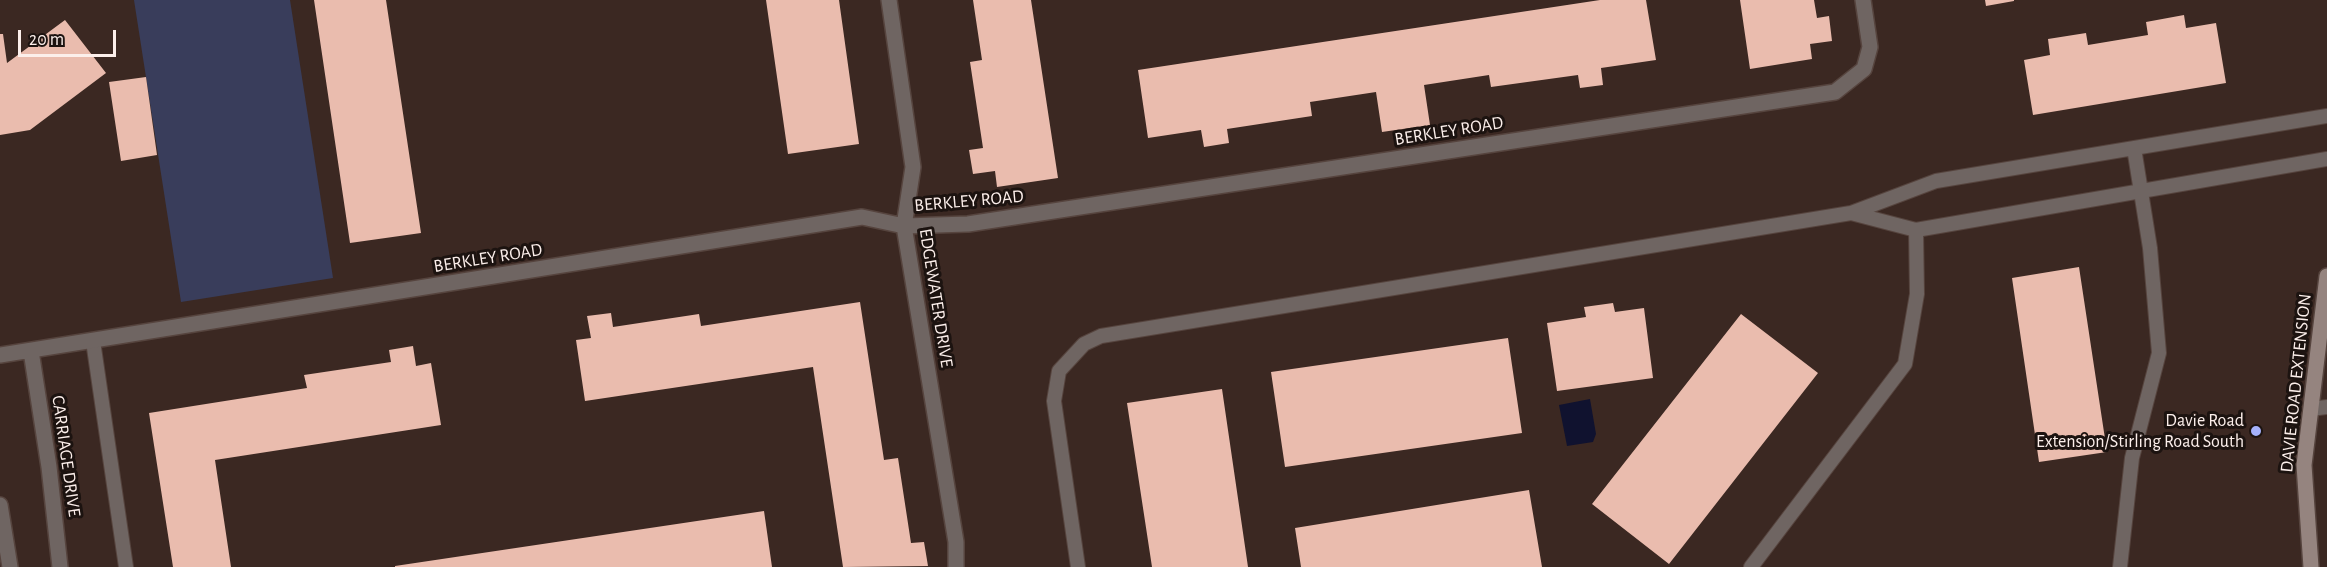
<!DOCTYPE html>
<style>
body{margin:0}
#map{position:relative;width:2327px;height:567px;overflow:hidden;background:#3b2822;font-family:"Alegreya Sans",sans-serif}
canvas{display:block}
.scale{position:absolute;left:18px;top:30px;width:98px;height:27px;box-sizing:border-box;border:3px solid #fcefeb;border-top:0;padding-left:8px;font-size:18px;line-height:21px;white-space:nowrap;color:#fcefeb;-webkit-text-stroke:4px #1c1310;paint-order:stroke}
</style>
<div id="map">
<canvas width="2327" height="567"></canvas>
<div class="scale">20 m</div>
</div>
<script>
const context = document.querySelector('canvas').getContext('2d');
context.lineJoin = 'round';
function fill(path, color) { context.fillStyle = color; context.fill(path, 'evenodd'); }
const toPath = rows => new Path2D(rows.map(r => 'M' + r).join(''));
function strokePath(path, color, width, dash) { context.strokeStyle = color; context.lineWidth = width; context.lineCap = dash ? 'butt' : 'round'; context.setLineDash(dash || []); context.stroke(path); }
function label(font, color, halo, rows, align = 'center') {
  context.font = font + ' "Alegreya Sans",sans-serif'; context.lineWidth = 6; context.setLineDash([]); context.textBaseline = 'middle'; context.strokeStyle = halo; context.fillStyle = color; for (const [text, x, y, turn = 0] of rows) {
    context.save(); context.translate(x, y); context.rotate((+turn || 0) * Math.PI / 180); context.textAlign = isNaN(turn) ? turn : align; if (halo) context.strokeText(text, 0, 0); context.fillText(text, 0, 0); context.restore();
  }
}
fill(toPath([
 [134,0,290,0,333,278,181,302]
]), '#393d5b');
fill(toPath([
 [1590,399,1596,434,1593,442,1567,446,1559,405]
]), '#10122f');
fill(toPath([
 [314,0,386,0,421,233,350,243],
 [766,0,839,0,859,144,788,154],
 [973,0,1031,0,1058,178,997,187,995,171,973,174,969,150,983,148,970,62,982,60],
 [1600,0,1646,0,1656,60,1601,68,1603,85,1580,88,1578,75,1491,87,1489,75,1424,85,1430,125,1382,132,1376,92,1310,102,1312,116,1227,129,1229,143,1204,147,1201,130,1148,138,1138,70],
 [1740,0,1814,0,1817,18,1829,16,1832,41,1810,44,1812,59,1750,69],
 [1985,0,2014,0,2014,1,1986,6],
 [2184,15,2186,28,2216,23,2226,83,2033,115,2024,60,2050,55,2048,39,2086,33,2088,45,2148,35,2146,22],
 [65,20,106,73,30,130,0,135,0,34,3,34,7,63],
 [146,77,157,155,121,161,109,82],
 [2079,267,2107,452,2039,462,2012,278],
 [860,302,884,460,898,458,911,543,924,542,928,566,843,567,813,367,585,401,576,340,591,338,587,316,611,313,613,327,699,314,701,326],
 [1613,303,1615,312,1644,308,1653,378,1557,391,1547,323,1586,317,1584,307],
 [1741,314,1818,373,1669,564,1592,504],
 [1508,338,1522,433,1285,467,1271,372],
 [413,346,416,366,431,363,441,425,215,460,231,567,173,567,149,413,307,388,304,375,391,362,389,350],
 [1222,389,1248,567,1152,567,1127,403],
 [1529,490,1542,567,1301,567,1295,528],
 [764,511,772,567,395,567,395,566]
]), '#eabcae');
const lane = toPath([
 [1851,213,1916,230,2327,159],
 [93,341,126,567],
 [2311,409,2327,407],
 [1078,567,1054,401,1059,371,1084,344,1101,336,1851,213,1936,181,2327,116],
 [1751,567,1905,364,1917,294,1916,230],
 [2120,567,2132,458,2159,353,2150,248,2134,148]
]);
const street = toPath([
 [889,0,913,167,904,226,956,542,956,567],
 [31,351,49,467,60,567],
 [0,355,862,217,904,226,968,224,1835,92,1864,69,1870,47,1863,0],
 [0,505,10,567]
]);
const secondary = toPath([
 [2311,567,2304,465,2327,276]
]);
strokePath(lane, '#56443e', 16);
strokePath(street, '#56443e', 18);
strokePath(secondary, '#56443e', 18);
strokePath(lane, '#6f6562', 14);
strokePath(street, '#6f6562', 15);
strokePath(secondary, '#95847f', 15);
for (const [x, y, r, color] of [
 [2256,431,6,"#a5b1fc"]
]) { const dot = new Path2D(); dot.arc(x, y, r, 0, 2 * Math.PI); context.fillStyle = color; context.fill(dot); strokePath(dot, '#1c1310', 2); }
label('18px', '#fcefeb', '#1c1310', [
 ["BERKLEY ROAD",1449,131,-9],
 ["BERKLEY ROAD",969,201,-5],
 ["BERKLEY ROAD",488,258,-9],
 ["EDGEWATER DRIVE",936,298,81],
 ["DAVIE ROAD EXTENSION",2296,383,-84],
 ["CARRIAGE DRIVE",66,456,82]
]);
label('18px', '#fcefeb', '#1c1310', [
 ["Davie Road",2244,421],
 ["Extension/Stirling Road South",2244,442]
], 'right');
</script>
